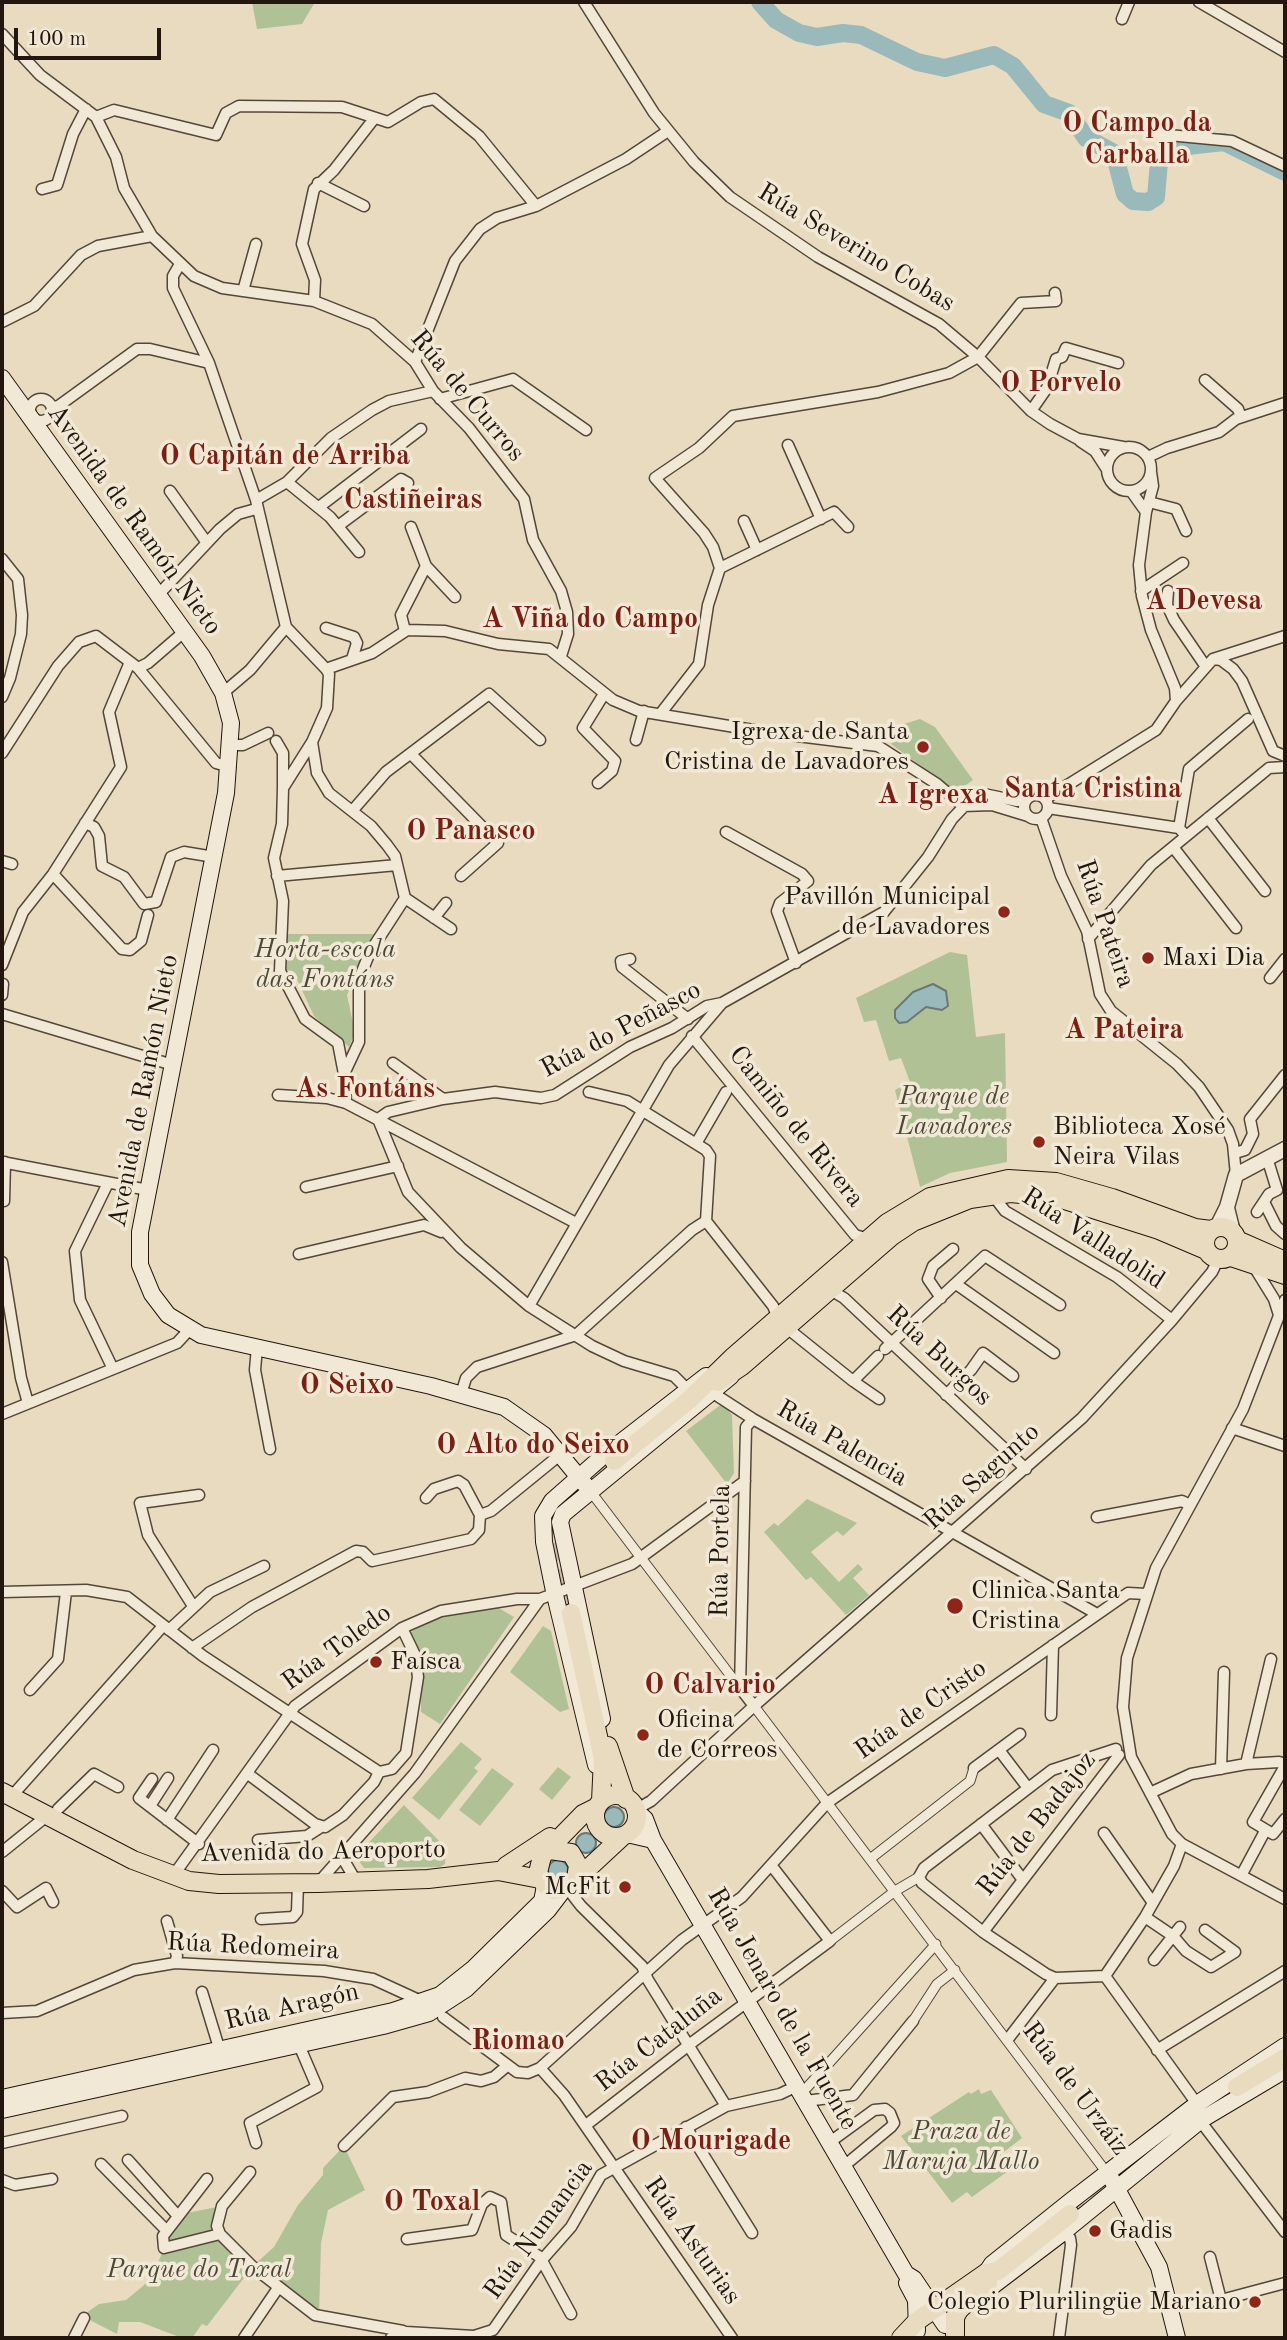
<!DOCTYPE html>
<meta charset="utf-8">
<style>
body{margin:0}
#map{position:relative;width:1287px;height:2340px;overflow:hidden;background:#e9dbbf;font-family:"Old Standard TT",serif}
canvas{display:block}
.frame{position:absolute;inset:0;border:4px solid #22160e;pointer-events:none}
.scale{position:absolute;left:14px;top:28px;width:147px;height:32px;box-sizing:border-box;border:4px solid #22160e;border-top:0;padding-left:9px;font-size:21px;line-height:24px;white-space:nowrap;color:#22160e;-webkit-text-stroke:5px #f1e8d5;paint-order:stroke}
</style>
<div id="map">
<canvas width="1287" height="2340"></canvas>
<div class="frame"></div>
<div class="scale">100 m</div>
</div>
<script>
const context = document.querySelector('canvas').getContext('2d');
context.lineJoin = 'round';
function fill(path, color) { context.fillStyle = color; context.fill(path, 'evenodd'); }
const toPath = rows => new Path2D(rows.map(r => 'M' + r).join(''));
function strokePath(path, color, width, dash) { context.strokeStyle = color; context.lineWidth = width; context.lineCap = dash ? 'butt' : 'round'; context.setLineDash(dash || []); context.stroke(path); }
function label(font, color, halo, rows, align = 'center') {
  context.font = font + ' "Old Standard TT",serif'; context.lineWidth = 7; context.setLineDash([]); context.textBaseline = 'middle'; context.strokeStyle = halo; context.fillStyle = color; for (const [text, x, y, turn = 0] of rows) {
    context.save(); context.translate(x, y); context.rotate((+turn || 0) * Math.PI / 180); context.textAlign = isNaN(turn) ? turn : align; if (halo) context.strokeText(text, 0, 0); context.fillText(text, 0, 0); context.restore();
  }
}
fill(toPath([
 [252,2,315,2,302,24,257,29],
 [920,719,935,727,973,780,956,792,891,744,901,725],
 [286,934,378,934,370,944,347,995,355,1033,349,1047,314,1016,293,971,284,970],
 [950,952,967,955,976,1037,1005,1033,1007,1162,950,1173,920,1187,895,1090,910,1082,901,1058,889,1061,876,1020,864,1022,856,998],
 [723,1403,732,1415,734,1473,727,1484,686,1431],
 [807,1499,857,1523,843,1536,837,1531,811,1552,839,1582,858,1564,863,1569,853,1578,869,1595,846,1615,811,1577,806,1580,764,1532,774,1523,778,1526],
 [497,1607,514,1617,440,1724,421,1712,421,1663,411,1632,433,1619],
 [543,1626,551,1631,569,1709,560,1712,510,1672],
 [461,1742,482,1759,474,1768,478,1771,439,1820,412,1798],
 [558,1767,571,1777,552,1800,539,1789],
 [492,1768,514,1784,480,1826,459,1810],
 [404,1805,446,1848,445,1864,440,1867,364,1868,359,1861,360,1852],
 [979,2089,981,2094,991,2090,1022,2138,1001,2154,1011,2169,972,2197,967,2192,952,2203,901,2136,969,2092,971,2094],
 [344,2146,365,2190,328,2210,321,2243,319,2317,250,2270,207,2326,202,2324,192,2338,182,2338,140,2322,119,2322,117,2334,82,2316,99,2304,126,2300,143,2286,153,2275,164,2248,163,2236,177,2215,222,2206,217,2225,253,2266,274,2247,298,2205,323,2175,323,2168]
]), '#b1c196');
const water = toPath([
 [933,984,946,991,948,1006,942,1010,926,1007,907,1022,899,1023,895,1018,895,1010,913,992,933,984],
 '604 1817a10 10 0 1 1 20 0a10 10 0 1 1-20 0Z',
 '576 1843a10 10 0 1 1 20 0a10 10 0 1 1-20 0Z',
 '548 1870a10 10 0 1 1 20 0a10 10 0 1 1-20 0Z'
]);
fill(water, '#9ab9bb');
strokePath(water, '#6a7876', 2);
strokePath(toPath([
 [760,2,776,20,799,33,817,37,843,33,861,35,917,62,945,68,994,55,1013,66,1044,104,1069,113,1086,138,1114,153,1125,194,1133,201,1148,202,1156,197,1159,162,1169,148,1224,142,1285,172]
]), '#9ab9bb', 18);
strokePath(toPath([
 [571,1613,552,1524,567,1500,614,1461],
 [1070,2214,1168,2136,1237,2087]
]), '#cbbda4', 18, [18, 9]);
const pedestrian = toPath([
 [591,1492,740,1688],
 [754,1706,1107,2173],
 [870,1859,970,1781,974,1768],
 [830,1941,895,1891,919,1877],
 [913,2021,937,1984,955,1970],
 [802,2093,936,1944]
]);
const minor = toPath([
 [584,2,654,113,694,162,730,197,818,257,939,324,978,357,1031,411,1050,424,1078,439,1123,447],
 [1199,2,1285,52],
 [1122,19,1129,2],
 [2,34,40,75,96,117,116,157,124,188,152,236,194,276,222,288,314,301,372,324,415,362,433,391,469,428,524,499,533,540,561,591,567,612,568,634,561,656],
 [96,117,114,110,216,135,226,113,239,106,342,107,388,122,421,102,434,99,479,136,536,206],
 [1158,134,1232,141,1285,166],
 [318,183,364,206],
 [42,189,57,185,73,134,86,109],
 [180,264,173,276,173,288,209,363,256,500,286,627,326,669,372,653,407,630,445,631,498,644,549,649,613,700,639,711,765,732,878,746,937,784,963,806],
 [243,291,256,244],
 [314,301,315,280,302,244,314,189,334,170,373,120],
 [2,322,34,306,81,255,98,246,152,236],
 [415,362,455,261,480,229,497,218,536,206,626,159,668,131],
 [1205,380,1238,409,1241,417],
 '30 410a11 11 0 1 1 22 0a11 11 0 1 1-22 0Z',
 [440,399,513,379,586,430],
 [52,406,57,407,137,349,150,349,209,363],
 [1031,411,1047,388,1056,359,1062,357,1066,348,1118,363],
 [1080,441,1095,451,1106,468],
 [788,445,821,519],
 '1107 469a22 22 0 1 1 44 0a22 22 0 1 1-44 0Z',
 [1148,457,1167,448,1219,432,1236,419,1285,403],
 [1151,472,1153,486,1146,512,1139,565,1142,596,1151,630,1175,688,1176,701],
 [287,482,330,517,359,552],
 [170,491,207,543],
 [1131,491,1146,512],
 [256,500,287,482,331,438,372,410,389,401,433,391],
 [1149,502,1176,509,1186,531],
 [319,507,421,429],
 [744,521,757,550],
 [338,526,401,479,408,483],
 [2,559,18,579,22,615,21,634,10,678,2,697],
 [426,566,455,597],
 [720,568,834,512,848,527],
 [1141,591,1183,563],
 [1168,591,1167,605,1174,620,1206,667],
 [159,594,220,529,238,514,256,509],
 [326,628,354,637,357,643,352,659],
 [405,631,401,615,426,566,411,527],
 [1213,659,1221,660,1233,669,1242,681,1273,751,1285,756],
 [138,668,148,663,185,631],
 [326,669,329,674,327,708,312,742,317,773,329,793,371,826,387,845,395,856,405,898,370,952,359,979,359,1042,344,1074,346,1103],
 [223,693,250,670,286,627],
 [661,713,699,664,708,605,720,568,713,547,704,533,655,478,699,448,733,416,878,392,949,373,978,357,1021,303,1056,301,1055,293],
 [636,740,644,711],
 [276,741,283,753,283,788],
 [312,742,283,788,282,824,274,858,283,901,280,971,305,1019,338,1043,344,1074],
 [232,745,243,745,268,733],
 [2,753,58,666,79,642,96,636,138,668,216,763,230,767],
 [411,754,498,843,461,876],
 [598,783,612,771,615,761,583,728,604,694],
 '1024 807a12 12 0 1 1 24 0a12 12 0 1 1-24 0Z',
 [1045,799,1156,730,1176,701,1213,659,1285,636],
 [963,806,992,805,1028,816],
 [1048,808,1179,828],
 [353,810,386,772,489,694,540,740],
 [1041,818,1061,876,1087,931,1100,994,1111,1011,1177,1064,1199,1087,1228,1130,1233,1144,1236,1175],
 [1208,818,1265,891],
 [85,823,94,827,99,836,102,866,124,877,144,904,156,902,171,857,184,852,214,857],
 [726,832,802,874,808,881,780,903,777,911,796,963],
 [1186,836,1179,828,1189,769,1248,719],
 [1173,847,1236,928],
 [2,861,12,864],
 [53,874,122,949,130,950,141,941,148,915],
 [277,876,397,865],
 [405,898,451,929],
 [434,918,446,903],
 [1088,939,1151,865,1269,768,1285,767],
 [630,959,621,961,622,967,688,1019],
 [2,965,23,912,53,874,121,767,109,712,130,662],
 [1270,978,1285,959],
 [2,995,3,984],
 [2,1014,173,1065],
 [692,1036,855,1235,868,1239],
 [393,1063,443,1099],
 [589,1092,627,1101,706,1150,710,1156,706,1221,773,1306,776,1313,774,1322],
 [278,1095,327,1098,346,1103,576,1223],
 [378,1119,408,1192,461,1248,529,1306,592,1346,624,1361,674,1376,687,1389],
 [378,1119,388,1112,443,1099,495,1092,541,1098,555,1095,630,1047,672,1028,707,1006,722,1003],
 [697,1142,726,1092],
 [1235,1153,1245,1150,1253,1134,1250,1119,1285,1075],
 [2,1162,148,1190],
 [108,1183,75,1251,80,1300,113,1369],
 [306,1187,398,1166],
 [992,1194,1005,1211,1117,1277,1172,1320],
 [4,1201,5,1162],
 [1264,1202,1276,1226,1285,1234],
 [1257,1212,1269,1194,1277,1190,1268,1161],
 [299,1254,424,1225,441,1232],
 [2,1262,21,1378,28,1403],
 [1253,1265,1274,1299,1279,1315],
 [956,1284,1054,1353],
 [827,1288,844,1298,1026,1469],
 [941,1298,928,1279,933,1266,953,1249],
 [1285,1300,1243,1409,1156,1568,1127,1658,1123,1707,1131,1757,1172,1834,1182,1844,1285,1899],
 [529,1306,669,1065,722,1003,884,912,928,857,952,819,973,797,984,794,1017,801,1030,796],
 [787,1328,853,1381,878,1356],
 [257,1347,255,1370,270,1449],
 [885,1349,985,1256,1060,1305],
 [853,1381,879,1399],
 [713,1393,753,1419,1097,1614],
 [461,1394,466,1378,477,1367,576,1335,692,1230,706,1221],
 [946,1395,971,1370,983,1353,1013,1376],
 [2,1414,177,1343,189,1330],
 [753,1419,746,1427,740,1688,754,1706],
 [1232,1428,1285,1446],
 [426,1498,434,1489,458,1481,464,1485,480,1515],
 [1097,1517,1182,1501,1190,1505],
 [2,1592,86,1590,127,1597,203,1656,379,1772],
 [193,1606,148,1535,140,1503,199,1495],
 [169,1630,210,1592,264,1566],
 [192,1648,252,1607,356,1551,363,1552,372,1561,471,1539,479,1530,480,1515,491,1511,561,1454],
 [30,1690,58,1659,66,1592],
 [1051,1715,1053,1645],
 [1116,1749,1052,1770,924,1868,919,1877,922,1883,983,1932,1046,1974,1055,1978,1105,1976,1145,1917,1174,1866,1182,1844],
 [999,1750,1028,1788],
 [1246,1764,1271,1659],
 [1285,1766,1253,1822,1273,1834,1285,1819],
 [974,1768,1020,1734],
 [1221,1769,1224,1672],
 [379,1772,392,1769,406,1753,418,1677,415,1655,402,1628],
 [248,1774,315,1824,325,1827,343,1815,374,1782,379,1772],
 [152,1779,139,1798,199,1844],
 [1150,1793,1191,1774,1246,1764,1279,1762,1285,1764],
 [11,1797,163,1626],
 [150,1806,168,1778],
 [58,1809,94,1774,118,1787],
 [635,1810,651,1801,754,1706,1082,1418,1172,1320,1212,1272,1218,1260],
 [167,1820,213,1750],
 [981,1824,1023,1880],
 [1104,1833,1153,1903],
 [258,1840,307,1836,321,1827],
 [2,1852,48,1815],
 [342,1857,356,1881],
 [1242,1874,1265,1831],
 [173,1876,295,1706,402,1628,441,1611,517,1599,540,1599,632,1564,745,1481],
 [318,1883,415,1773,540,1599],
 [567,1888,581,1906,642,1966,648,1980,726,2106],
 [2,1891,17,1907,46,1888,53,1902],
 [1145,1917,1173,1936,1186,1951,1211,1967,1235,1952,1205,1930],
 [261,1919,293,1917,297,1912,298,1883],
 [167,1921,177,1956,175,1963],
 [983,1932,1119,1755],
 [1154,1960,1180,1927],
 [1105,1976,1197,2104],
 [202,1992,220,2051],
 [2,2013,37,2011,134,1970,175,1963,324,1971,373,1979,421,2001],
 [443,2017,517,2072,528,2073,540,2068,682,1940,742,1897,827,1803,1128,1593,1146,1594],
 [1008,2039,1055,1978],
 [1157,2050,1285,1971],
 [540,2068,564,2095,732,2338],
 [806,2101,853,2095,913,2021],
 [1198,2118,1285,2232],
 [586,2125,694,2041,830,1941,771,1865],
 [686,2127,752,2233],
 [830,2142,874,2110,885,2109,890,2113,894,2123,891,2127,844,2166],
 [2,2143,122,2116],
 [256,2143,250,2123,317,2087,299,2045],
 [344,2146,393,2097,428,2092,465,2078,481,2081,494,2077,507,2066],
 [128,2160,177,2215],
 [101,2164,166,2230],
 [250,2172,222,2206,217,2226,220,2234,253,2267,315,2315,403,2331],
 [207,2179,163,2236,164,2248,220,2234],
 [2,2180,15,2185,52,2179],
 [407,2239,472,2230,482,2204,490,2197,501,2202,506,2235,540,2257,571,2314],
 [1210,2257,1221,2300,1285,2283],
 [74,2338,84,2318],
 [244,2338,278,2288],
 [391,2338,406,2332,474,2336,493,2330,541,2261,571,2227,601,2175,726,2106,780,2094,797,2086],
 [1059,2338,1071,2245,1070,2238,1061,2234]
]);
const tertiary = toPath([
 [1227,1208,1233,1232],
 [1217,1227,1227,1207,1236,1175,1285,1149]
]);
const secondary = toPath([
 [2,378,202,656,223,693,231,723,226,793,140,1232,140,1265,152,1294,168,1315,201,1335,431,1386,504,1407,544,1435,591,1492],
 [602,1719,560,1522,563,1514,731,1376],
 [596,1765,554,1591,544,1542,543,1516,552,1501,603,1456,706,1376],
 [635,1810,645,1819,653,1840,906,2274,914,2279,945,2325],
 [627,1834,653,1840],
 [2,2098,393,2011,440,1995,474,1968,542,1901,545,1886],
 [2,2110,383,2026,429,2013,466,1989,548,1910,564,1889],
 [1112,2180,1159,2267,1177,2338],
 [986,2273,992,2264,1072,2200,1197,2104,1285,2046],
 [907,2283,916,2300,917,2331],
 [978,2297,1061,2234,1201,2120,1285,2070]
]);
const primary = toPath([
 '1205 1243a16 16 0 1 1 32 0a16 16 0 1 1-32 0Z',
 [1237,1240,1285,1261],
 [1231,1257,1285,1275],
 [718,1382,742,1366,892,1236,913,1222,970,1199,1010,1193,1055,1197,1159,1230,1206,1250],
 [614,1461,689,1400,734,1356,887,1223,930,1197,1008,1179,1056,1182,1112,1198,1195,1228,1211,1230],
 [571,1613,603,1759,601,1801],
 [608,1746,626,1799],
 [2,1792,133,1860,189,1881,219,1884,318,1883,428,1879,498,1871,540,1879],
 '595 1816a21 21 0 1 1 42 0a21 21 0 1 1-42 0Z',
 [597,1807,583,1814,542,1856,538,1873,544,1884,554,1890,567,1888,623,1836],
 [550,1850,571,1853,578,1865,576,1879],
 [506,1866,550,1837],
 [1237,2087,1285,2058],
 [955,2335,955,2317,959,2310,988,2283],
 [901,2338,917,2321,986,2273,998,2271,1070,2214]
]);
strokePath(pedestrian, '#54473a', 11);
strokePath(minor, '#54473a', 13);
strokePath(tertiary, '#54473a', 17);
strokePath(secondary, '#22160e', 18);
strokePath(primary, '#22160e', 20);
strokePath(pedestrian, '#f1e8d5', 9);
strokePath(minor, '#f1e8d5', 10);
strokePath(tertiary, '#f1e8d5', 14);
strokePath(secondary, '#f1e8d5', 16);
strokePath(primary, '#e9dbbf', 18);
for (const [x, y, r, color] of [
 [923,747,7,"#8f2418"],
 [1004,912,7,"#8f2418"],
 [1148,958,7,"#8f2418"],
 [1039,1142,7,"#8f2418"],
 [955,1606,9,"#8f2418"],
 [376,1662,7,"#8f2418"],
 [643,1735,7,"#8f2418"],
 [625,1887,7,"#8f2418"],
 [1095,2231,7,"#8f2418"],
 [1255,2302,7,"#8f2418"]
]) { const dot = new Path2D(); dot.arc(x, y, r, 0, 2 * Math.PI); context.fillStyle = color; context.fill(dot); strokePath(dot, '#f1e8d5', 2.5); }
label('26px', '#22160e', '#f1e8d5', [
 ["Rúa Severino Cobas",856,248,31],
 ["Rúa de Curros",467,396,50],
 ["Avenida de Ramón Nieto",134,520,54],
 ["Rúa Pateira",1105,924,71],
 ["Rúa do Peñasco",621,1030,-28],
 ["Avenida de Ramón Nieto",144,1091,-79],
 ["Camiño de Rivera",796,1127,51],
 ["Rúa Valladolid",1093,1239,33],
 ["Rúa Burgos",939,1356,43],
 ["Rúa Palencia",842,1444,30],
 ["Rúa Sagunto",982,1477,-42],
 ["Rúa Portela",721,1551,-89],
 ["Rúa Toledo",337,1648,-36],
 ["Rúa de Cristo",921,1710,-35],
 ["Rúa de Badajoz",1037,1824,-52],
 ["Avenida do Aeroporto",323,1852,-1],
 ["Rúa Redomeira",253,1947,3],
 ["Rúa Aragón",292,2007,-13],
 ["Rúa Jenaro de la Fuente",782,2009,60],
 ["Rúa Cataluña",659,2040,-38],
 ["Rúa de Urzáiz",1075,2089,53],
 ["Rúa Numancia",539,2230,-54],
 ["Rúa Asturias",692,2241,55]
]);
label('26px', '#22160e', '#f1e8d5', [
 ["Igrexa de Santa",909,732,"right"],
 ["Cristina de Lavadores",909,762,"right"],
 ["Pavillón Municipal",990,897,"right"],
 ["de Lavadores",990,927,"right"],
 ["Maxi Dia",1162,958],
 ["Biblioteca Xosé",1053,1127],
 ["Neira Vilas",1053,1157],
 ["Clinica Santa",971,1591],
 ["Cristina",971,1621],
 ["Faísca",390,1662],
 ["Oficina",657,1720],
 ["de Correos",657,1750],
 ["McFit",611,1887,"right"],
 ["Gadis",1109,2231],
 ["Colegio Plurilingüe Mariano",1241,2302,"right"]
], 'left');
label('italic 26px', '#4d4937', '#f1e8d5', [
 ["Horta-escola",325,950],
 ["das Fontáns",325,980],
 ["Parque de",954,1097],
 ["Lavadores",954,1127],
 ["Praza de",961,2132],
 ["Maruja Mallo",961,2162],
 ["Parque do Toxal",199,2270]
]);
label('bold 28px', '#7a1f14', '#f1e8d5', [
 ["O Campo da",1137,124],
 ["Carballa",1137,156],
 ["O Porvelo",1061,384],
 ["O Capitán de Arriba",285,457],
 ["Castiñeiras",413,501],
 ["A Devesa",1204,602],
 ["A Viña do Campo",590,620],
 ["Santa Cristina",1093,790],
 ["A Igrexa",933,796],
 ["O Panasco",471,832],
 ["A Pateira",1124,1031],
 ["As Fontáns",365,1090],
 ["O Seixo",347,1386],
 ["O Alto do Seixo",533,1446],
 ["O Calvario",710,1686],
 ["Riomao",518,2042],
 ["O Mourigade",711,2142],
 ["O Toxal",432,2203]
]);
</script>
